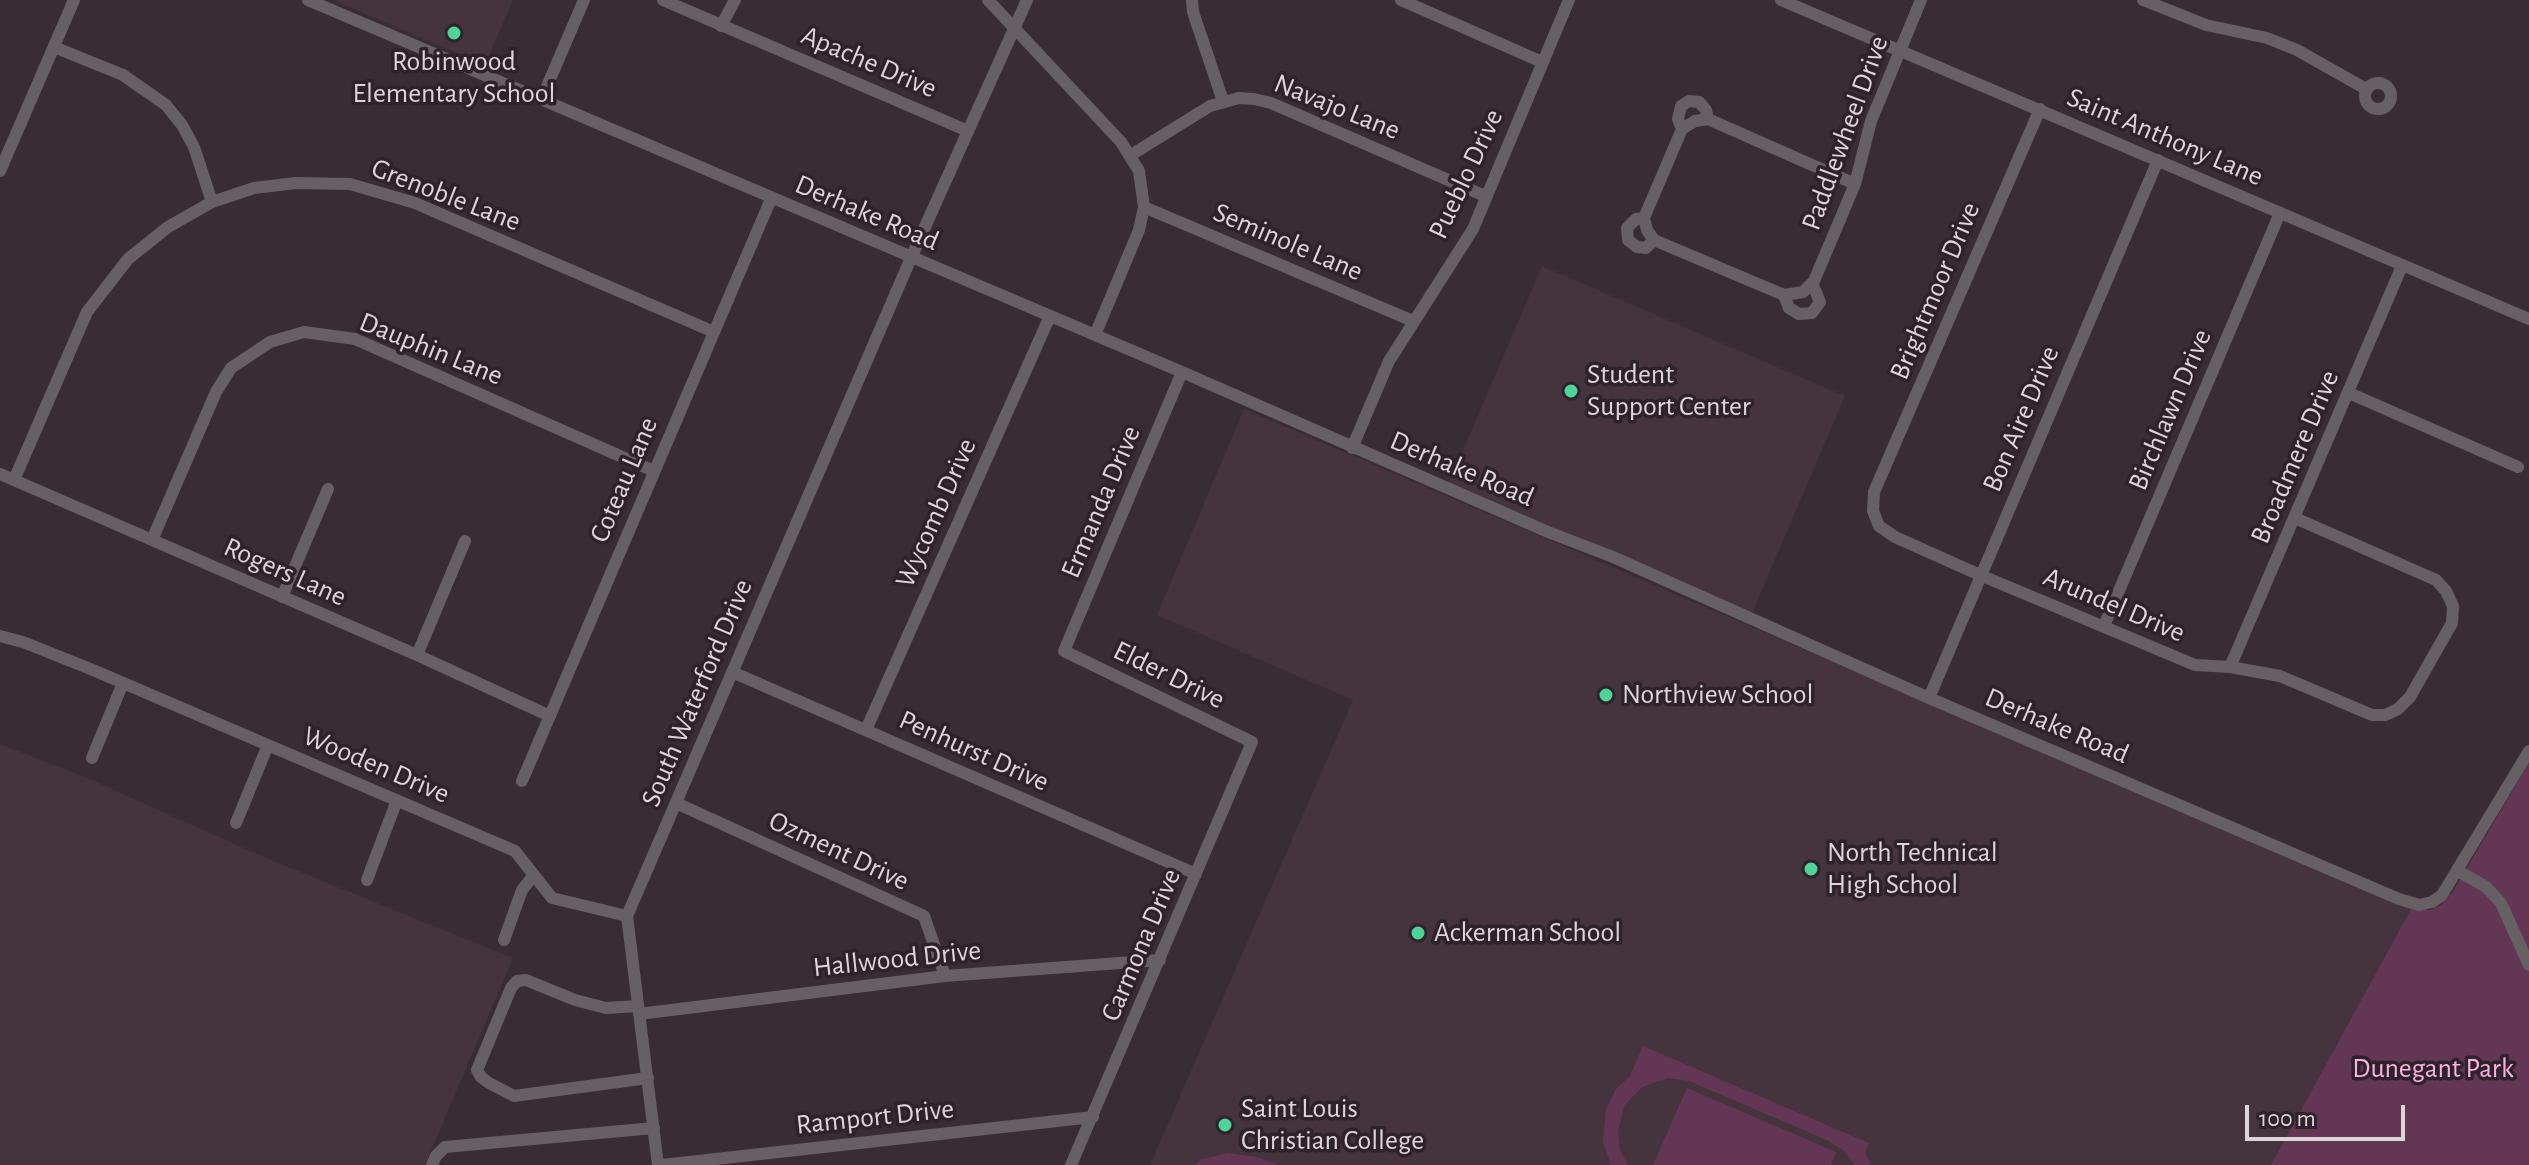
<!DOCTYPE html>
<style>
body{margin:0}
#map{position:relative;width:2529px;height:1165px;overflow:hidden;background:#392d34;font-family:"Alegreya Sans",sans-serif}
canvas{display:block}
.scale{position:absolute;left:2245px;top:1105px;width:160px;height:36px;box-sizing:border-box;border:4px solid #ddd5da;border-top:0;padding-left:10px;font-size:24px;line-height:28px;white-space:nowrap;color:#ddd5da;-webkit-text-stroke:6px #2e232a;paint-order:stroke}
</style>
<div id="map">
<canvas width="2529" height="1165"></canvas>
<div class="scale">100 m</div>
</div>
<script>
const context = document.querySelector('canvas').getContext('2d');
context.lineJoin = 'round';
function fill(path, color) { context.fillStyle = color; context.fill(path, 'evenodd'); }
const toPath = rows => new Path2D(rows.map(r => 'M' + r).join(''));
function strokePath(path, color, width, dash) { context.strokeStyle = color; context.lineWidth = width; context.lineCap = dash ? 'butt' : 'round'; context.setLineDash(dash || []); context.stroke(path); }
function label(font, color, halo, rows, align = 'center') {
  context.font = font + ' "Alegreya Sans",sans-serif'; context.lineWidth = 7; context.setLineDash([]); context.textBaseline = 'middle'; context.strokeStyle = halo; context.fillStyle = color; for (const [text, x, y, turn = 0] of rows) {
    context.save(); context.translate(x, y); context.rotate((+turn || 0) * Math.PI / 180); context.textAlign = isNaN(turn) ? turn : align; if (halo) context.strokeText(text, 0, 0); context.fillText(text, 0, 0); context.restore();
  }
}
fill(toPath([
 [333,0,513,0,485,65],
 [1542,266,1845,396,1752,613,1449,483],
 [1244,409,2395,903,2430,910,2411,909,2271,1165,1150,1165,1353,700,1157,615],
 [0,744,87,778,266,858,513,958,425,1165,0,1165]
]), '#45333e');
fill(toPath([
 [2529,763,2529,1165,2271,1165,2411,909,2430,910,2441,905,2452,893],
 [1643,1046,1869,1143,1865,1153,1871,1165,1855,1165,1844,1151,1829,1141,1689,1081,1668,1078,1642,1087,1624,1106,1618,1132,1620,1150,1628,1165,1611,1165,1603,1142,1606,1109,1616,1089,1630,1076],
 [1687,1088,1836,1152,1831,1165,1653,1165],
 [1227,1153,1256,1157,1279,1165,1195,1165,1203,1159]
]), '#633754');
strokePath(toPath([
 [308,0,1182,372,1548,532,1613,557,1929,698,2399,899,2419,905,2432,902,2442,895,2529,751],
 [663,0,968,131],
 [988,0,1121,142,1139,171,1144,207,1139,230,1095,335],
 [1192,0,1193,12,1223,101],
 [1401,0,1542,62],
 [1781,0,2529,319],
 [2143,0,2206,25,2267,38,2297,50,2366,89],
 [721,26,735,0],
 [54,47,123,75,166,105,182,125,194,147,212,202],
 '2365 96a13 13 0 1 1 26 0a13 13 0 1 1-26 0Z',
 [542,98,584,0],
 [2040,109,1874,492,1873,511,1879,526,1895,537,1980,575,2195,665,2230,667,2280,676,2372,715,2385,715,2398,709,2410,697,2452,623,2453,606,2446,591,2436,580,2295,518],
 [1682,129,1678,119,1681,106,1689,101,1699,102,1706,110,1708,119],
 [1131,155,1210,106,1239,98,1254,99,1271,103,1485,196],
 [0,171,74,0],
 [1855,184,1708,119,1695,121,1682,129,1644,218,1647,230,1654,240,1784,295,1803,292,1814,281,1855,184,1871,121,1921,0],
 [1144,207,1413,321],
 [1644,218,1636,219,1627,228,1628,240,1637,247,1646,248,1654,240],
 [1784,295,1789,308,1799,314,1812,313,1820,302,1812,283],
 [2349,393,2518,467],
 [1352,448,1389,361,1473,229,1569,0],
 [0,474,417,655,550,716],
 [14,480,87,312,128,259,168,227,212,202,254,188,296,183,350,184,415,203,714,332],
 [152,540,216,392,231,368,270,342,304,332,355,339,654,471],
 [282,597,328,489],
 [2104,626,2280,213],
 [0,636,23,642,93,670,515,851,552,898,627,916],
 [417,655,465,541],
 [2230,667,2402,266],
 [732,672,1196,874],
 [1929,698,2158,160],
 [866,730,1050,316],
 [92,758,123,683],
 [522,781,771,199],
 [676,803,924,916,945,976],
 [236,823,268,745],
 [2458,871,2486,887,2501,903,2529,965],
 [367,880,397,800],
 [504,940,522,890,534,875],
 [638,1006,606,1008,575,1000,526,980,517,981,511,988,477,1070,481,1077,489,1083,514,1096,648,1078],
 [639,1014,945,976,1160,960],
 [432,1165,436,1156,445,1147,654,1128],
 [658,1165,627,916,911,258,1027,0],
 [662,1165,1093,1117],
 [1071,1165,1252,742,1064,651,1182,372]
]), '#666064', 12);
for (const [x, y, r, color] of [
 [454,33,8,"#4ed399"],
 [1571,391,8,"#4ed399"],
 [1606,695,8,"#4ed399"],
 [1811,869,8,"#4ed399"],
 [1418,933,8,"#4ed399"],
 [1225,1125,8,"#4ed399"]
]) { const dot = new Path2D(); dot.arc(x, y, r, 0, 2 * Math.PI); context.fillStyle = color; context.fill(dot); strokePath(dot, '#2e232a', 3); }
label('28px', '#ddd5da', '#2e232a', [
 ["Robinwood",454,62,"center"],
 ["Elementary School",454,94,"center"],
 ["Student",1587,375],
 ["Support Center",1587,407],
 ["Northview School",1622,695],
 ["North Technical",1827,853],
 ["High School",1827,885],
 ["Ackerman School",1434,933],
 ["Saint Louis",1241,1109],
 ["Christian College",1241,1141]
], 'left');
label('28px', '#ddd5da', '#2e232a', [
 ["Apache Drive",869,62,23],
 ["Navajo Lane",1337,107,22],
 ["Paddlewheel Drive",1845,133,-70],
 ["Saint Anthony Lane",2165,137,23],
 ["Pueblo Drive",1466,174,-65],
 ["Grenoble Lane",446,195,21],
 ["Derhake Road",867,213,23],
 ["Seminole Lane",1288,242,23],
 ["Brightmoor Drive",1935,291,-67],
 ["Dauphin Lane",431,349,22],
 ["Birchlawn Drive",2170,410,-67],
 ["Bon Aire Drive",2021,419,-67],
 ["Broadmere Drive",2295,457,-67],
 ["Derhake Road",1462,469,23],
 ["Coteau Lane",624,480,-67],
 ["Ermanda Drive",1101,502,-67],
 ["Wycomb Drive",936,513,-66],
 ["Rogers Lane",285,572,24],
 ["Arundel Drive",2114,605,23],
 ["Elder Drive",1169,675,26],
 ["South Waterford Drive",697,693,-67],
 ["Derhake Road",2057,726,23],
 ["Penhurst Drive",974,751,24],
 ["Wooden Drive",376,765,23],
 ["Ozment Drive",839,851,25],
 ["Carmona Drive",1141,945,-67],
 ["Hallwood Drive",897,959,-6],
 ["Ramport Drive",875,1117,-6]
]);
label('28px', '#fcb0e0', '#2e232a', [
 ["Dunegant Park",2433,1069]
]);
</script>
